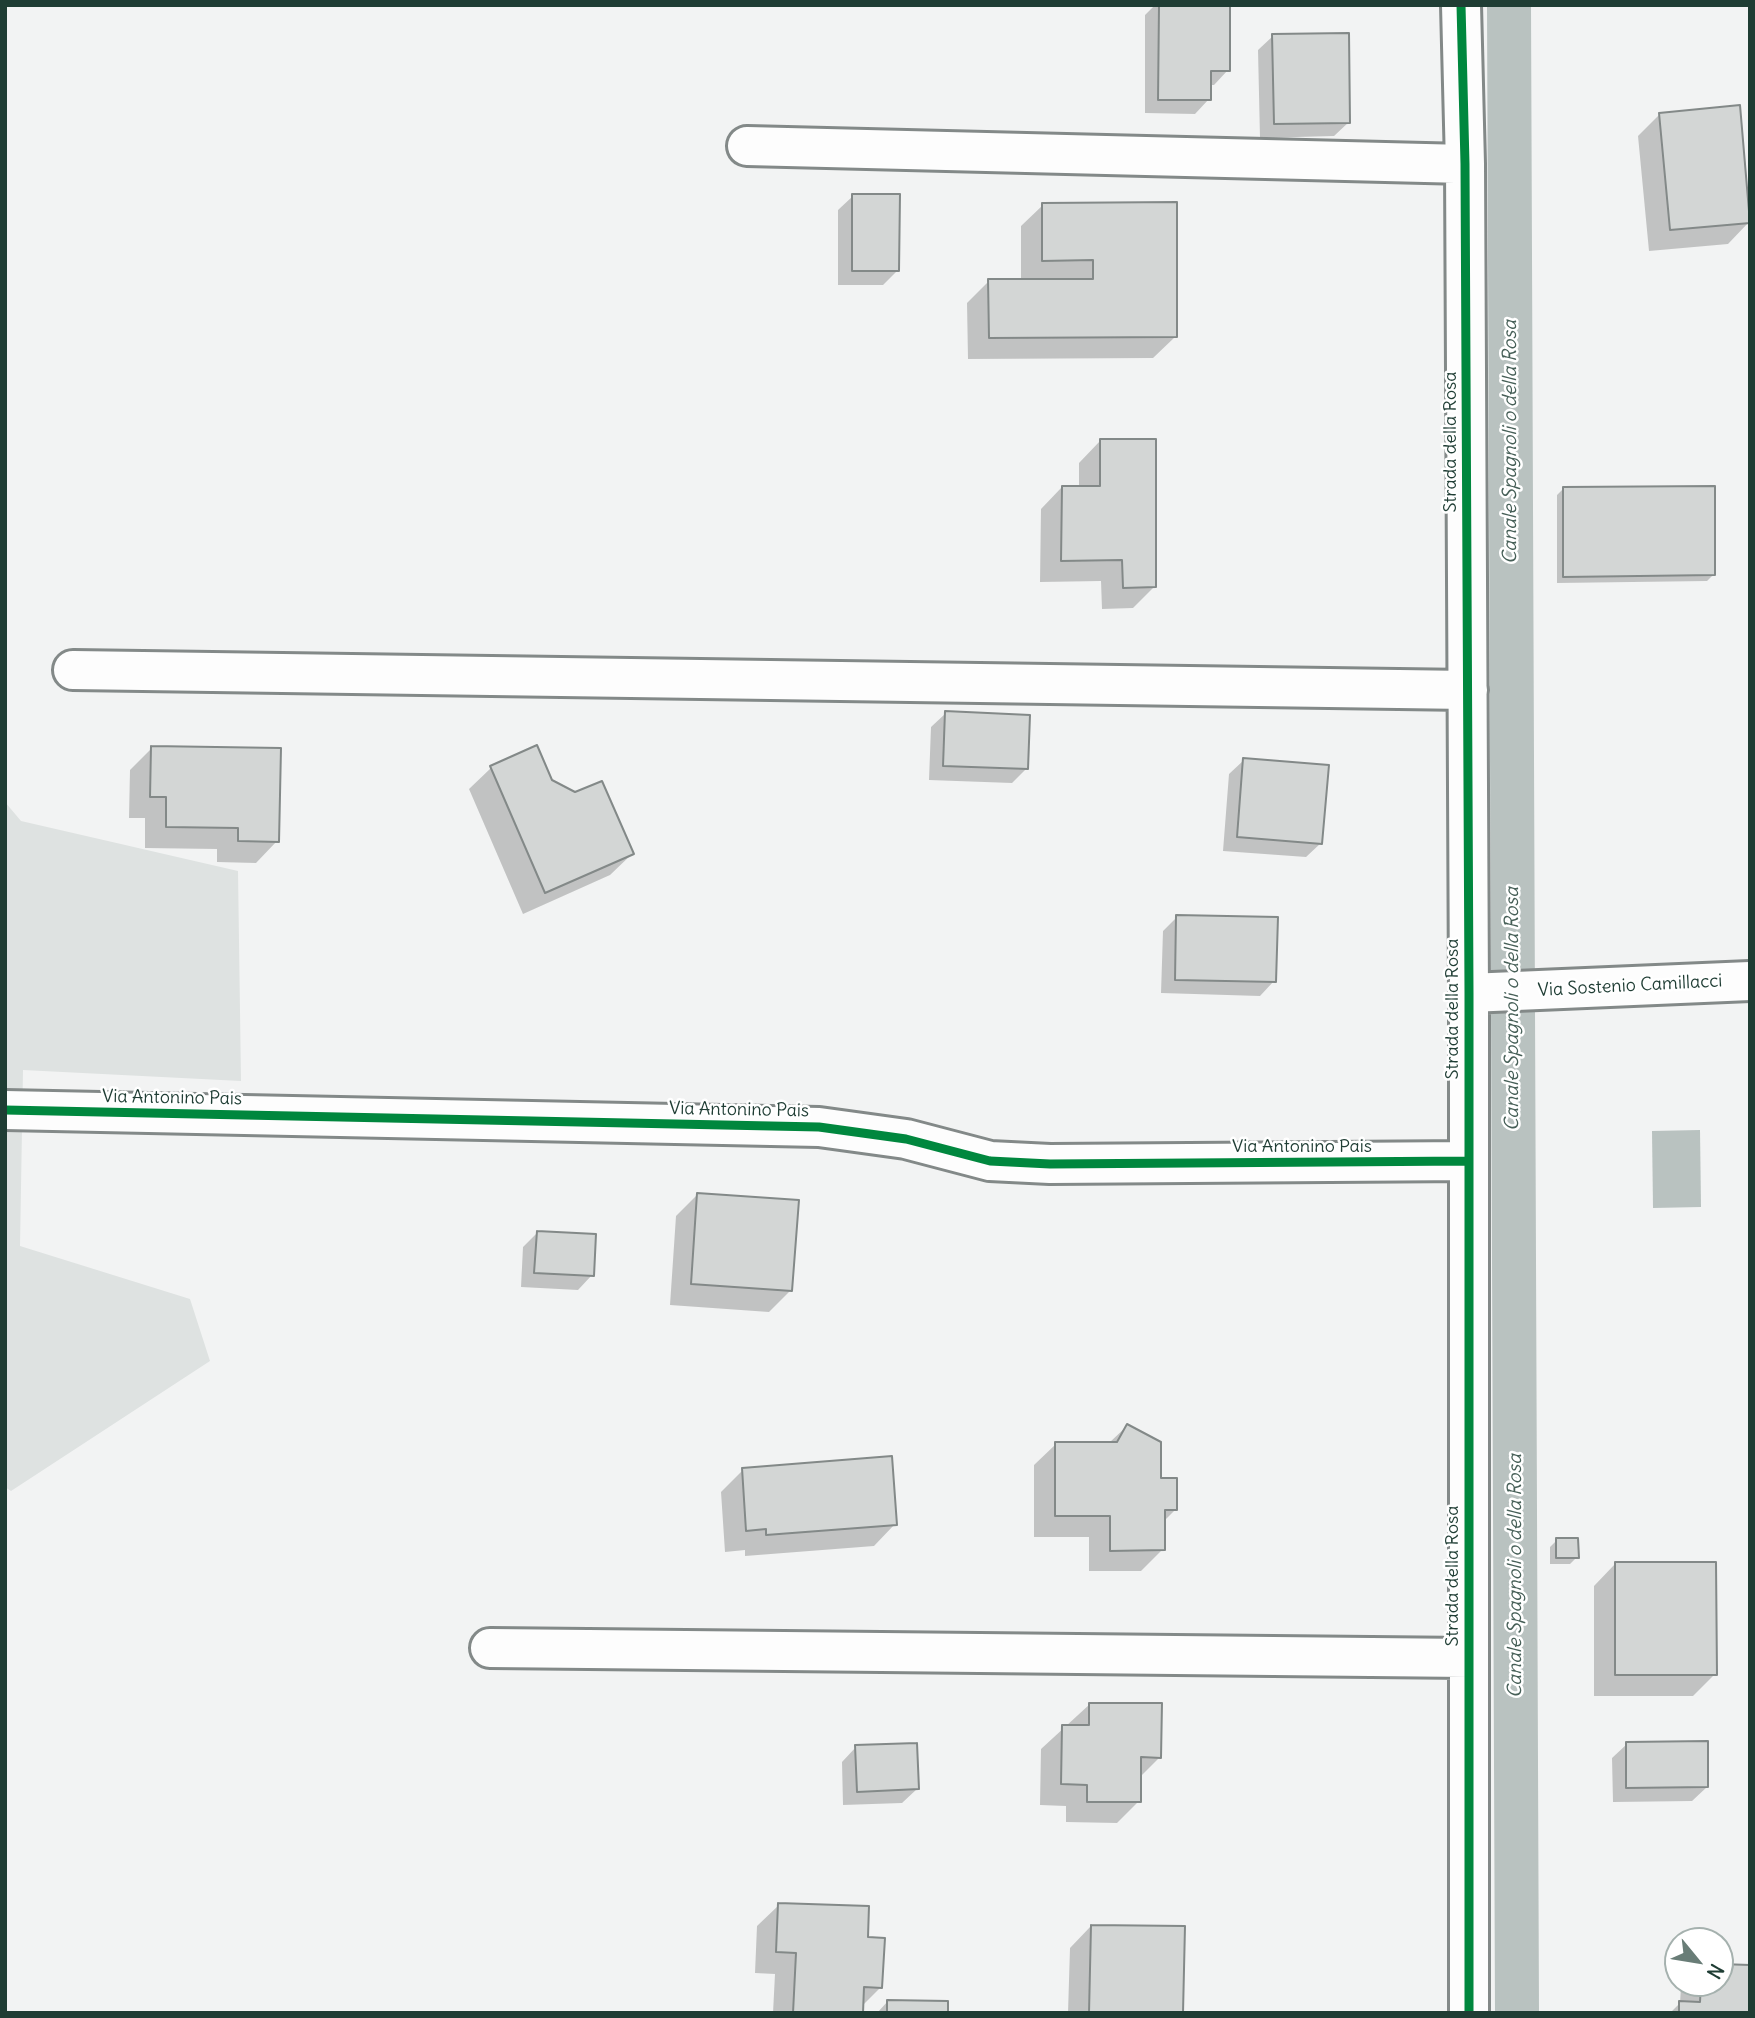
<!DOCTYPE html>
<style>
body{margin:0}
#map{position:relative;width:1755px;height:2018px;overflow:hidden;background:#f2f3f3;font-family:Delius,sans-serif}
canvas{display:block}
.frame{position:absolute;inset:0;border:7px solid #1f3d34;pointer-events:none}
.north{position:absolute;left:1664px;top:1927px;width:70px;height:70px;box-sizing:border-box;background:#fff;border:2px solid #a5b1ae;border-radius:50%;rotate:120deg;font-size:19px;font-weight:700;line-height:28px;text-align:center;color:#1f3d34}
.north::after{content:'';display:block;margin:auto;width:24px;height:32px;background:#697d77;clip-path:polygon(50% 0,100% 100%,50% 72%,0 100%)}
</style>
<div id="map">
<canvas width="1755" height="2018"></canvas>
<div class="frame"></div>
<div class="north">N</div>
</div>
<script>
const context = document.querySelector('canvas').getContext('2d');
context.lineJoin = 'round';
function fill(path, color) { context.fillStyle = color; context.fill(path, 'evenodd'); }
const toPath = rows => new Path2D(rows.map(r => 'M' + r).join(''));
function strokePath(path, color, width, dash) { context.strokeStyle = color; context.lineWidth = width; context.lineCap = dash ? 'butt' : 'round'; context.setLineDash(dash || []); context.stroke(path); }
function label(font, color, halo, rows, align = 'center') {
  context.font = font + ' Delius,sans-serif'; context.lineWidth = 5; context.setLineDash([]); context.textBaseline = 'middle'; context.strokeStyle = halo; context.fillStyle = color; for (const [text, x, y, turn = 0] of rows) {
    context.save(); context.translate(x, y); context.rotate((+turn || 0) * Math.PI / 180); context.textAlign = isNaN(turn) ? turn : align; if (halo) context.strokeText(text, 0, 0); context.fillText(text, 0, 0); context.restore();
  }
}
fill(toPath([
 [5,802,21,821,238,871,241,1081,23,1070,20,1246,190,1299,210,1361,11,1491,5,1487]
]), '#dee2e1');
fill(toPath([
 [1700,1130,1701,1207,1653,1208,1652,1131]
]), '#b9c2c0');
fill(toPath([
 [1155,5,1229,5,1228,70,1214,85,1209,85,1209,99,1195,114,1145,113,1145,15],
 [1273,36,1349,122,1334,136,1260,138,1258,50],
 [1660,114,1749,222,1728,244,1649,251,1638,136],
 [853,196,898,270,883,285,838,285,838,210],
 [1043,205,1175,337,1153,358,968,359,967,303,989,281,1021,281,1021,226],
 [1100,441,1155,586,1133,608,1102,609,1101,581,1040,582,1041,509,1062,487,1079,487,1079,463],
 [1563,489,1714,574,1707,581,1557,583,1557,495],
 [946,713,1026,769,1012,783,929,780,931,727],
 [152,748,277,841,256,863,217,862,217,849,145,848,145,818,129,818,130,770],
 [1244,760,1321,843,1306,857,1223,851,1229,774],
 [491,768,632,854,610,875,523,914,469,789],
 [1177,917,1274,981,1260,996,1161,993,1163,931],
 [698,1194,791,1290,769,1312,670,1305,676,1216],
 [538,1232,592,1275,578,1290,521,1287,523,1247],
 [1127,1426,1176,1509,1163,1522,1163,1549,1141,1571,1089,1571,1089,1537,1034,1537,1034,1465,1056,1444,1109,1443],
 [743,1470,895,1524,874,1546,745,1556,745,1550,725,1552,721,1492],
 [1557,1540,1577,1557,1570,1564,1550,1564,1550,1547],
 [1615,1564,1715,1674,1693,1696,1594,1696,1594,1586],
 [1090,1704,1160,1757,1139,1778,1139,1801,1117,1823,1066,1822,1066,1806,1040,1805,1041,1749],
 [1627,1744,1707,1787,1692,1801,1613,1802,1612,1758],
 [856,1747,917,1789,902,1803,843,1805,842,1762],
 [779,1905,867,1939,881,1987,862,2006,861,2013,773,2013,775,1974,755,1973,757,1926],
 [1091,1926,1181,2013,1068,2013,1070,1948],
 [1720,1966,1750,2013,1670,2013,1680,2003,1681,1987,1685,1983,1720,1983],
 [888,2001,946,2013,877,2013]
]), '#0003');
strokePath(toPath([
 [1509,5,1517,2013]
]), '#b9c2c0', 44);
const building = toPath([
 [1159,5,1230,5,1230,71,1211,71,1211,100,1158,100,1159,5],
 [1349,33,1350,123,1274,124,1272,34,1349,33],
 [1740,105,1750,223,1670,230,1659,113,1740,105],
 [852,194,900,194,899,271,852,271,852,194],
 [1177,202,1177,337,989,338,988,279,1093,279,1093,260,1042,261,1042,203,1177,202],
 [1100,439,1156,439,1156,587,1123,588,1122,560,1061,561,1062,486,1100,486,1100,439],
 [1715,486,1715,575,1563,577,1563,487,1715,486],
 [945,711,1030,715,1028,769,943,766,945,711],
 [537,745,552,780,575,792,602,781,634,854,545,893,490,766,537,745],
 [151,746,281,748,279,842,238,841,238,828,166,827,166,797,150,797,151,746],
 [1243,758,1329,765,1322,844,1237,837,1243,758],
 [1176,915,1278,917,1276,982,1175,980,1176,915],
 [697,1193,799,1200,792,1291,691,1284,697,1193],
 [537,1231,596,1234,594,1276,534,1273,537,1231],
 [1127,1424,1161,1442,1161,1478,1177,1478,1177,1510,1165,1510,1165,1550,1110,1551,1110,1516,1055,1516,1055,1442,1117,1442,1127,1424],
 [892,1456,897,1525,766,1535,766,1529,746,1531,742,1468,892,1456],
 [1556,1538,1578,1538,1579,1558,1556,1558,1556,1538],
 [1615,1562,1716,1562,1717,1675,1615,1675,1615,1562],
 [1089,1703,1162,1703,1161,1758,1141,1757,1141,1802,1087,1802,1087,1785,1061,1784,1062,1725,1089,1725,1089,1703],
 [1708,1741,1708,1787,1626,1788,1626,1742,1708,1741],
 [917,1743,919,1789,857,1792,855,1745,917,1743],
 [778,1903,869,1906,868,1937,885,1938,882,1988,864,1987,863,2013,793,2013,796,1953,776,1952,778,1903],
 [1091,1925,1185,1926,1183,2013,1089,2013,1091,1925],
 [1720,1964,1750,1965,1750,2013,1679,2013,1679,2001,1700,2002,1701,1983,1720,1983,1720,1964],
 [887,2000,948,2001,948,2013,887,2013,887,2000]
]);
fill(building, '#d3d6d5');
strokePath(building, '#838988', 2);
const minor = toPath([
 [1461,5,1465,164,1469,993,1469,2013],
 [747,146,1465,164],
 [73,670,1468,690],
 [1469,993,1750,981],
 [5,1110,819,1127,906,1139,990,1161,1050,1164,1469,1161],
 [490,1648,1469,1658]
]);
strokePath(minor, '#838988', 44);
strokePath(minor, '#fdfdfd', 38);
strokePath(toPath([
 [1461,5,1465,164,1469,993,1469,2013],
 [5,1110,819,1127,906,1139,990,1161,1050,1164,1469,1161]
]), '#00873e', 9);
label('18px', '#1f3d34', '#fff', [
 ["Strada della Rosa",1451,442,-90],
 ["Via Sostenio Camillacci",1630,986,-3],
 ["Strada della Rosa",1453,1009,-90],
 ["Via Antonino Pais",172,1098,1],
 ["Via Antonino Pais",739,1110,1],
 ["Via Antonino Pais",1302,1147],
 ["Strada della Rosa",1453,1576,-90]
]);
label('italic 19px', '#465f57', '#fff', [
 ["Canale Spagnoli o della Rosa",1511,442,-90],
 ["Canale Spagnoli o della Rosa",1513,1009,-90],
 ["Canale Spagnoli o della Rosa",1516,1576,-90]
]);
</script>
